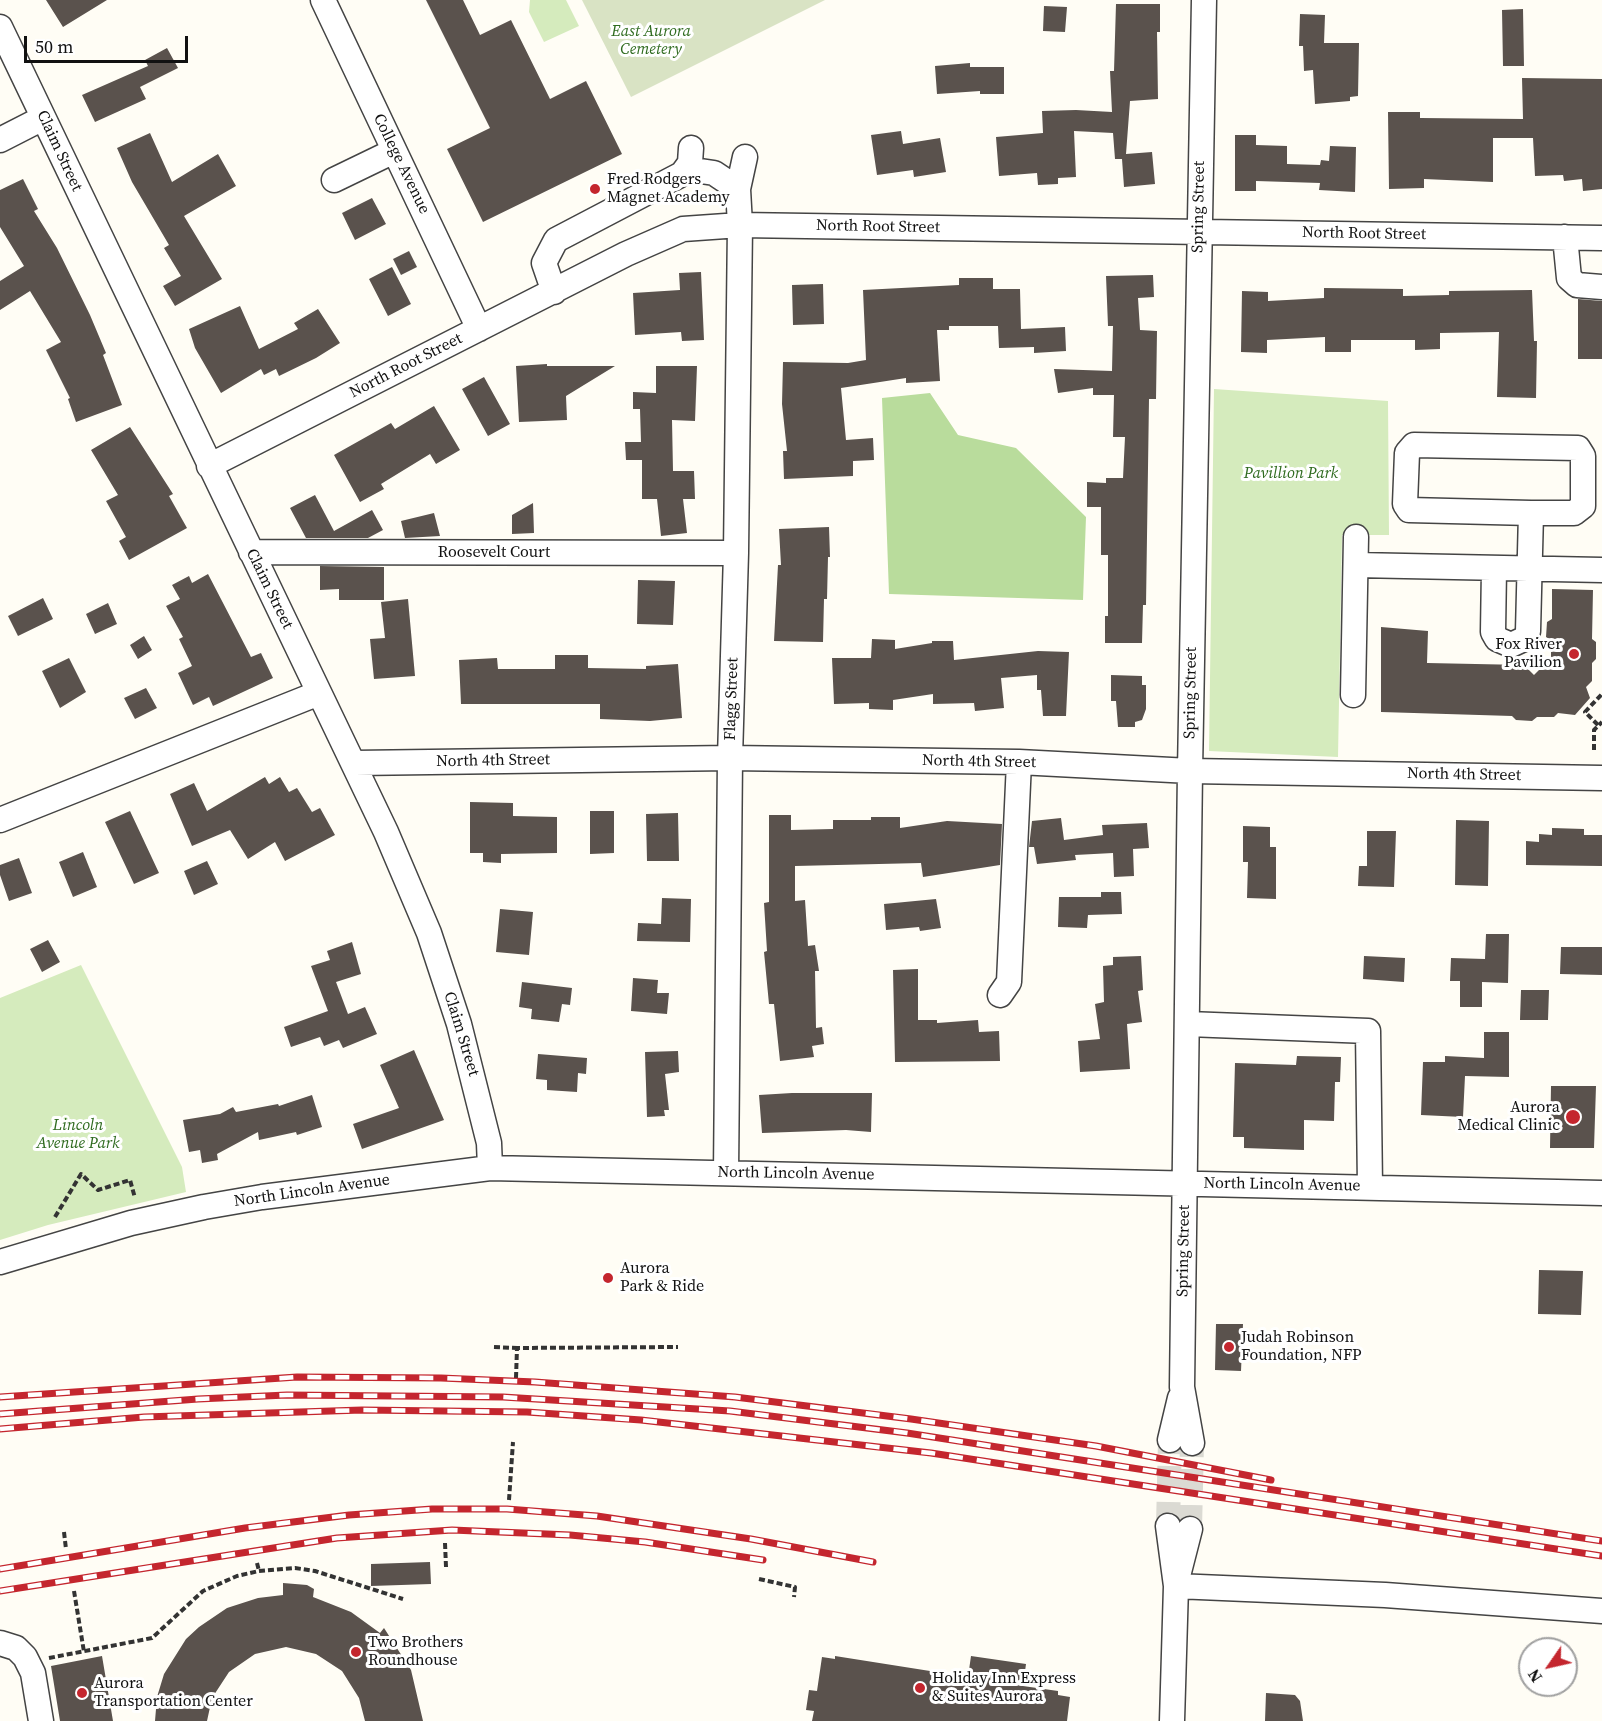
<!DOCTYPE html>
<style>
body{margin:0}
#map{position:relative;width:1602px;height:1721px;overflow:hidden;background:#fffdf5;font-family:"Source Serif 4",serif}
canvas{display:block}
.north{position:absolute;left:1518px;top:1637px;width:60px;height:60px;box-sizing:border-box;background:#fff;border:2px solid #a0a0a0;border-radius:50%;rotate:236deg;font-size:16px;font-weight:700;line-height:24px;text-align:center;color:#111}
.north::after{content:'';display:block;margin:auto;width:21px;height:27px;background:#c4262e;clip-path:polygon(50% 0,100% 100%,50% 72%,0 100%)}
.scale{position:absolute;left:24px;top:36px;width:164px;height:27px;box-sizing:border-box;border:3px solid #111;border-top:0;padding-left:8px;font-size:18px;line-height:21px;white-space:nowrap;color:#111;-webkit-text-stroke:4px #fff;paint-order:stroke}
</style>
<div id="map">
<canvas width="1602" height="1721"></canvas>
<div class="north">N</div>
<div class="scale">50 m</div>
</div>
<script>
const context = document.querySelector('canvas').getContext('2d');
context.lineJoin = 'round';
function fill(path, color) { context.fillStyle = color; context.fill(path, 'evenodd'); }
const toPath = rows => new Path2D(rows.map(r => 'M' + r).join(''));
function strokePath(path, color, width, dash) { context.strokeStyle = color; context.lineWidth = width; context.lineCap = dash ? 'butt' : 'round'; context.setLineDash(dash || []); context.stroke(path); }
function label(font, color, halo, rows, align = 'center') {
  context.font = font + ' "Source Serif 4",serif'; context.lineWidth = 6; context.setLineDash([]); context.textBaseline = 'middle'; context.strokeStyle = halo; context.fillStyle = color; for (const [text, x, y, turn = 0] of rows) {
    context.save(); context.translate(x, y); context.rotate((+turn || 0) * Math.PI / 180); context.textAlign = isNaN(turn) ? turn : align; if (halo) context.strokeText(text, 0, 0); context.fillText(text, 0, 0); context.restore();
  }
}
fill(toPath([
 [530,0,566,0,579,26,544,42,529,12],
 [1214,389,1388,401,1389,535,1342,535,1338,757,1209,751],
 [81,965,182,1167,186,1192,48,1225,0,1240,0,998]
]), '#d5ebbd');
fill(toPath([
 [930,393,958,435,1016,448,1086,517,1083,600,889,594,882,398]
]), '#b9dc9c');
fill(toPath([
 [582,0,825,0,631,97]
]), '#d9e3c4');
fill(toPath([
 [46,0,107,0,63,27],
 [426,0,463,0,480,35,511,20,550,99,586,81,622,154,483,222,447,149,490,128],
 [1116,4,1160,4,1160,32,1157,32,1158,99,1130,101,1126,154,1152,152,1155,184,1124,187,1122,159,1115,159,1113,133,1074,131,1076,177,1058,178,1058,184,1038,185,1037,173,999,176,996,137,1043,133,1042,111,1076,110,1112,112,1110,71,1114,71],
 [1044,6,1067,7,1065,32,1043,31],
 [1523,9,1524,66,1503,66,1502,10],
 [1300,14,1325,15,1324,43,1359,43,1358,96,1350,97,1350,101,1315,104,1313,70,1304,71,1303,46,1299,46],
 [167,48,178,68,140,87,146,99,95,122,82,95,148,66,145,60],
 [970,63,970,67,1004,67,1004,94,980,94,980,91,937,94,935,66],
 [1522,78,1602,79,1602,189,1583,191,1582,179,1564,181,1563,175,1535,176,1533,138,1493,138,1493,182,1424,179,1424,188,1389,189,1388,112,1420,112,1420,118,1523,119],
 [901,131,903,144,940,138,946,172,914,177,913,170,877,175,871,135],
 [150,133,172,182,218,154,236,186,184,216,222,279,175,306,163,286,181,276,164,248,169,245,132,182,117,148],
 [1235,135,1256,135,1256,145,1287,146,1287,164,1320,165,1321,160,1329,161,1330,146,1356,147,1355,192,1319,190,1320,183,1256,181,1256,191,1235,191],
 [23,179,38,209,34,211,57,248,90,315,106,353,103,355,122,405,76,422,68,399,70,398,46,350,61,342,30,291,0,310,0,281,24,266,0,227,0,190],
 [372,198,386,224,355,240,342,213],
 [409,251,417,267,401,275,393,259],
 [392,267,411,304,388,316,369,279],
 [701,272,704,340,682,341,681,332,635,335,633,293,680,290,679,273],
 [1153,275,1154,297,1138,298,1140,330,1157,331,1156,399,1149,399,1146,605,1143,605,1142,643,1105,643,1105,616,1108,616,1108,555,1101,555,1101,507,1087,507,1087,482,1106,483,1106,478,1123,478,1125,437,1113,437,1114,395,1093,395,1093,388,1058,393,1054,369,1112,371,1113,326,1108,326,1106,276],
 [959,278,993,278,993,289,1020,289,1021,329,1065,327,1066,351,1034,353,1034,347,999,348,998,326,949,326,949,330,937,330,940,381,906,383,906,378,841,388,846,440,873,438,874,460,853,461,853,476,784,479,783,451,787,451,782,404,783,362,848,363,866,360,863,290,959,285],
 [823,284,824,324,793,325,792,285],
 [1324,288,1403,289,1403,296,1449,295,1449,291,1532,290,1534,341,1537,341,1536,398,1497,397,1499,332,1440,333,1440,349,1415,350,1415,340,1351,340,1351,352,1325,352,1325,337,1267,340,1267,353,1241,352,1242,291,1268,292,1268,301,1324,298],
 [1578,299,1602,301,1602,359,1578,359],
 [240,306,259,349,298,329,294,323,318,309,340,343,316,358,279,376,276,369,264,375,261,369,221,393,195,348,189,329],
 [547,364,547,366,615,366,566,396,567,420,519,422,516,366],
 [656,366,697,366,695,421,672,420,673,471,694,471,695,499,683,499,687,533,661,536,657,499,642,499,642,460,626,460,625,442,641,442,640,409,633,409,633,392,656,393],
 [484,377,510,424,488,436,462,389],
 [434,406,460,450,436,464,430,454,381,484,384,489,360,502,334,455,391,423,395,429],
 [130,427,173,494,169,496,187,528,129,560,119,541,126,537,106,501,118,495,91,450],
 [315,495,334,531,372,510,383,530,368,538,306,538,290,508],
 [533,503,534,533,512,534,512,515],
 [434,513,440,536,405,538,401,521],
 [829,527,830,557,828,557,827,599,824,599,823,642,774,641,778,565,781,565,779,529],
 [320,566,384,567,384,600,339,600,339,589,320,590],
 [208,574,251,657,261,653,273,678,213,706,209,697,193,705,178,673,192,666,179,639,183,637,166,606,180,599,172,585,189,576,192,583],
 [638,580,675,581,673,625,637,624],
 [1552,589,1593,590,1592,639,1596,642,1596,659,1592,663,1592,681,1586,687,1590,698,1575,715,1558,713,1554,717,1537,717,1532,721,1516,720,1512,716,1381,712,1381,627,1428,631,1427,663,1524,665,1534,675,1551,658,1551,640,1546,637,1547,622,1552,619],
 [43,598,53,619,18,636,8,616],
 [408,599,415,676,374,679,370,639,385,638,381,602],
 [108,603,117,624,95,634,86,614],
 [144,636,152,650,138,659,130,645],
 [872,639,895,640,895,649,932,643,932,641,953,641,954,660,1038,651,1069,652,1066,716,1043,716,1041,690,1037,690,1037,675,1001,678,1004,708,975,711,974,703,933,704,933,694,893,700,893,710,869,709,869,703,834,704,832,658,871,658],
 [555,655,588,655,588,668,646,669,646,666,678,664,682,718,650,721,600,719,600,704,461,704,459,660,497,658,498,669,555,669],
 [69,658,86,692,60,708,42,671],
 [1111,675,1142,676,1142,685,1146,685,1146,709,1142,720,1135,722,1135,727,1118,727,1116,701,1111,701],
 [146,688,157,708,135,719,124,698],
 [265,777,269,784,280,777,289,792,297,788,312,812,320,808,335,835,285,861,275,842,248,859,230,830,192,846,170,794,194,783,207,811],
 [470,802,513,803,513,816,557,817,557,853,501,854,501,863,483,862,483,853,470,853],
 [130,811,159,873,134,884,105,822],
 [590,811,614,811,614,853,590,854],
 [678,813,679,861,647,861,646,814],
 [769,815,791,815,791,830,833,829,833,820,871,820,871,817,900,817,900,828,947,821,1002,824,1000,865,923,877,921,863,795,866,795,901,805,900,808,946,815,945,819,971,815,971,816,1028,822,1027,824,1044,812,1046,814,1057,780,1061,774,1004,769,1004,764,952,767,951,764,903,769,902],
 [1061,818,1064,840,1103,835,1102,825,1147,823,1149,848,1133,849,1134,876,1114,877,1113,853,1075,855,1076,860,1037,864,1034,847,1029,847,1032,821],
 [1456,820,1489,821,1488,886,1455,885],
 [1243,826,1270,827,1270,847,1276,847,1276,899,1247,898,1248,862,1243,862],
 [1552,828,1584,829,1584,835,1602,835,1602,866,1526,865,1526,841,1539,842,1539,834,1552,835],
 [1367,831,1396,831,1394,887,1358,886,1359,866,1367,866],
 [83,852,97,887,73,897,59,862],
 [19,858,32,893,9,901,0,875,0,865],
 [207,861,218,884,194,895,184,871],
 [1101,892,1121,892,1122,914,1088,915,1087,928,1058,927,1059,897,1101,897],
 [662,898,691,899,690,942,637,941,638,923,661,924],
 [936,899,941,928,920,931,919,927,886,930,884,904],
 [500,909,533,912,529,955,496,952],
 [1486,934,1509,934,1508,983,1482,982,1482,1007,1460,1007,1460,981,1450,981,1451,958,1485,959],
 [48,940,60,962,42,972,30,949],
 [352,942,361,974,336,982,348,1014,365,1007,377,1034,343,1048,339,1040,324,1046,320,1037,291,1047,284,1027,328,1011,311,966,330,960,327,951],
 [1561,947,1602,947,1602,975,1560,974],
 [1141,956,1143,990,1138,991,1142,1022,1127,1024,1130,1069,1080,1072,1078,1041,1100,1039,1095,1004,1104,1002,1103,966,1113,965,1113,957],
 [1364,956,1405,958,1404,982,1363,979],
 [918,969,918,1020,937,1020,937,1023,978,1020,979,1032,999,1031,1000,1061,895,1062,893,970],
 [633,978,658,980,657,993,669,993,667,1014,631,1011],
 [522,982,572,988,570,1005,562,1004,559,1022,531,1019,532,1009,519,1007],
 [1521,990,1549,990,1548,1020,1520,1020],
 [1484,1032,1509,1032,1509,1077,1465,1076,1463,1117,1421,1115,1423,1062,1445,1062,1445,1056,1484,1058],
 [414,1050,444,1120,362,1149,353,1124,399,1108,380,1065],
 [678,1051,679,1072,665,1074,669,1110,664,1110,665,1116,647,1117,645,1052],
 [538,1054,587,1058,586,1074,578,1073,577,1092,547,1090,547,1080,536,1079],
 [1297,1056,1341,1057,1340,1082,1335,1082,1334,1121,1304,1120,1304,1150,1244,1148,1244,1137,1233,1137,1235,1063,1296,1065],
 [1551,1086,1596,1086,1594,1148,1550,1148],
 [792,1093,872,1093,871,1132,846,1130,762,1133,759,1095],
 [312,1095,322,1127,297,1135,296,1132,259,1140,258,1132,217,1154,218,1160,202,1163,200,1150,189,1152,183,1120,220,1114,233,1107,236,1112,278,1104,279,1106],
 [1539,1270,1583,1271,1581,1315,1538,1314],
 [1216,1324,1243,1324,1241,1371,1215,1370],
 [430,1562,431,1584,371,1586,371,1564],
 [283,1583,307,1585,314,1589,313,1597,351,1612,380,1633,384,1628,411,1670,423,1721,365,1721,359,1698,342,1671,316,1654,286,1647,255,1654,229,1672,212,1698,207,1721,155,1721,157,1697,164,1674,186,1639,199,1627,227,1608,258,1598,283,1595],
 [102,1656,113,1721,60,1721,51,1666],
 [835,1656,968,1677,971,1656,1026,1664,1023,1686,1058,1691,1058,1695,1070,1697,1067,1721,812,1721,814,1711,806,1710,809,1690,817,1691,822,1657,835,1659],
 [1266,1693,1295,1695,1300,1701,1303,1721,1265,1721]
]), '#5a524d');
strokePath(toPath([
 [1168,1526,1170,1440],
 [1190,1529,1192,1443]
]), '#dbdad3', 24, [24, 12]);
const minor = toPath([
 [323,0,479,329],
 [0,27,386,832,429,933,459,1024,489,1143,490,1168],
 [0,140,43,118],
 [687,169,714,173,738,189],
 [334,180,394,151],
 [1565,237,1569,278,1577,285,1602,287],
 [554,292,544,263,556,240,682,174,690,163,691,148],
 [209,466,626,254,683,229,740,225,1602,238],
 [251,552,736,553],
 [1356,565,1602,570],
 [1494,569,1493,632,1497,639,1511,645,1526,638,1528,631,1531,513,1574,513,1583,506,1583,456,1578,448,1414,445,1407,453,1405,504,1409,510,1531,513],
 [1353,695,1356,537],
 [355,763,730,758,1019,762,1190,771,1602,778],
 [0,820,319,693],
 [1000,995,1009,982,1019,762],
 [1188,1024,1368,1031,1370,1187],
 [726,1173,730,758,736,553,740,225,738,189,745,157],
 [0,1262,131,1223,204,1207,262,1197,490,1168,1602,1193],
 [1170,1440,1180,1398],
 [1192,1443,1182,1387,1190,771,1204,0],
 [1168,1526,1176,1586,1172,1721],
 [1179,1572,1190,1529],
 [1176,1586,1385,1595,1602,1611],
 [0,1643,16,1648,25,1657,33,1673,41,1721]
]);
strokePath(minor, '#444', 27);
strokePath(toPath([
 [1598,725,1585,712,1602,694],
 [1594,750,1594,730,1602,722],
 [55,1217,81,1174,98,1190,130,1180,135,1198],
 [494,1347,517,1348],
 [516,1378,517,1348,678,1347],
 [509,1500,513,1442],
 [64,1532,66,1549],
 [445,1543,446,1567],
 [257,1563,259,1571],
 [759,1579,795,1587,794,1597],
 [74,1591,84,1652],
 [49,1658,152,1638,203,1591,237,1576,259,1571,295,1568,315,1571,403,1599]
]), '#333', 4, [6, 3]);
strokePath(minor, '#fff', 24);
const rail = toPath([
 [0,1397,297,1377,441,1378,535,1382,735,1397,911,1419,1096,1446,1271,1480],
 [0,1414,198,1399,287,1395,503,1397,730,1411,907,1433,1602,1541],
 [0,1429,144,1417,362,1410,527,1412,641,1420,931,1453,1602,1556],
 [0,1569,245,1528,349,1515,432,1509,507,1509,597,1516,751,1539,873,1562],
 [0,1591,337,1538,452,1530,570,1535,645,1542,763,1560]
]);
strokePath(rail, '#c4262e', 7);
strokePath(rail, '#fff', 4.5, [14]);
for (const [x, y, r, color] of [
 [595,189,6,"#c4262e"],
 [1574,654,6,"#c4262e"],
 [1573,1117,8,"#c4262e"],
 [608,1278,6,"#c4262e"],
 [1229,1347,6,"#c4262e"],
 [356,1652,6,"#c4262e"],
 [920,1688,6,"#c4262e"],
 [82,1693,6,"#c4262e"]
]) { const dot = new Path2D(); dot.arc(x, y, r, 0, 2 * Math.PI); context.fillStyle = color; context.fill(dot); strokePath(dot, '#fff', 2); }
label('italic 16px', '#2f6b1f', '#fff', [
 ["East Aurora",651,32],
 ["Cemetery",651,50],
 ["Pavillion Park",1291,474],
 ["Lincoln",78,1126],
 ["Avenue Park",78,1144]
]);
label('16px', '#111', '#fff', [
 ["Claim Street",59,151,65],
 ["College Avenue",401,164,64],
 ["Spring Street",1199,207,-89],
 ["North Root Street",878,227,1],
 ["North Root Street",1364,234,1],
 ["North Root Street",406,366,-27],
 ["Roosevelt Court",494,553],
 ["Claim Street",269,589,64],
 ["Spring Street",1191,693,-89],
 ["Flagg Street",732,699,-88],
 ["North 4th Street",493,761,-1],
 ["North 4th Street",979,762,1],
 ["North 4th Street",1464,775,1],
 ["Claim Street",461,1034,73],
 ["North Lincoln Avenue",796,1174,1],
 ["North Lincoln Avenue",1282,1185,1],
 ["North Lincoln Avenue",312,1191,-8],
 ["Spring Street",1184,1251,-89]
]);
label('16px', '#111', '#fff', [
 ["Fred Rodgers",607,180],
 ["Magnet Academy",607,198],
 ["Fox River",1562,645,"right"],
 ["Pavilion",1562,663,"right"],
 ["Aurora",1560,1108,"right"],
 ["Medical Clinic",1560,1126,"right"],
 ["Aurora",620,1269],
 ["Park & Ride",620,1287],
 ["Judah Robinson",1241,1338],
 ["Foundation, NFP",1241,1356],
 ["Two Brothers",368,1643],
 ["Roundhouse",368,1661],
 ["Holiday Inn Express",932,1679],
 ["& Suites Aurora",932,1697],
 ["Aurora",94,1684],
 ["Transportation Center",94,1702]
], 'left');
</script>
